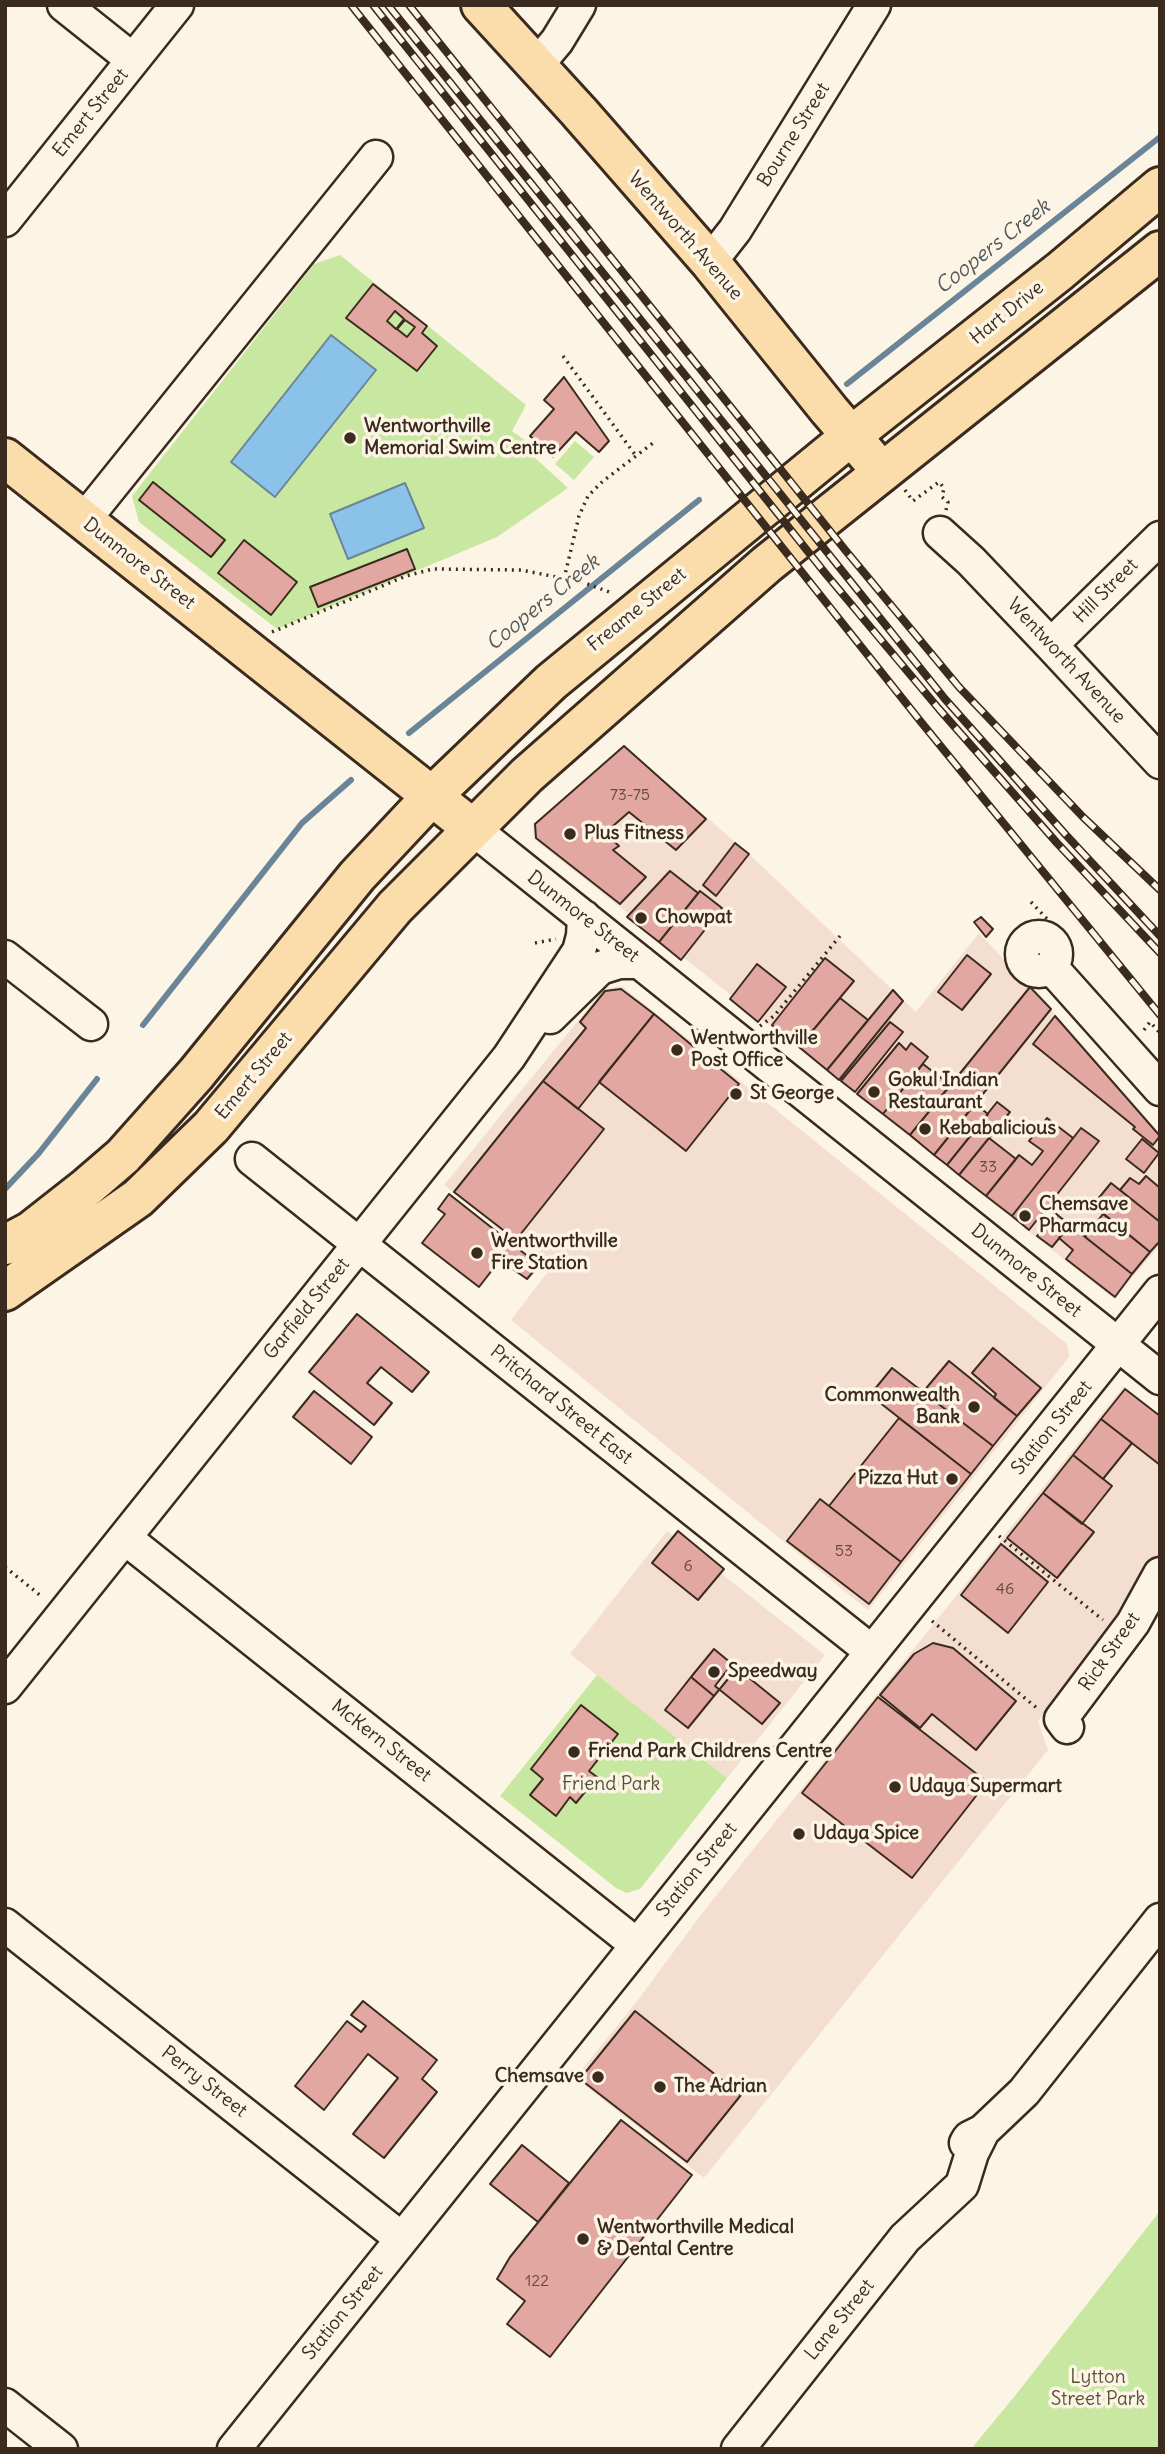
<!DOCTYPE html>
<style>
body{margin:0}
#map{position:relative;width:1165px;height:2454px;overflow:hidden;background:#fcf5e5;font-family:Delius,sans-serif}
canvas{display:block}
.frame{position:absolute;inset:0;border:7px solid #3b2a1e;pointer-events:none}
</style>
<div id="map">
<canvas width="1165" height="2454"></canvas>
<div class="frame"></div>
</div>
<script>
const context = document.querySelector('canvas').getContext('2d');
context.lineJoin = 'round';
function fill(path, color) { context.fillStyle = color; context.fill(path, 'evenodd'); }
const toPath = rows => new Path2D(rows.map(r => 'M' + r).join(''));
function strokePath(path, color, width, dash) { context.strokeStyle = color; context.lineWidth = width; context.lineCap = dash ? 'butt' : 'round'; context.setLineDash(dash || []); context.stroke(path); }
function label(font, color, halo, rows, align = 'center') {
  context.font = font + ' Delius,sans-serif'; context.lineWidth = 7; context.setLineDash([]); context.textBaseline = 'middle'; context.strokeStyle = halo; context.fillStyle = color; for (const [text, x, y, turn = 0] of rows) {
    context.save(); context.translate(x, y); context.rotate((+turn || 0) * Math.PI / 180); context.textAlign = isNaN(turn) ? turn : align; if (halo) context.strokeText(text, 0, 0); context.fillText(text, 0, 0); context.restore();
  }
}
fill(toPath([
 [624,746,749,854,916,1012,979,933,1056,1015,1160,1134,1160,1245,1114,1299,534,839,533,824,564,800],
 [622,986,1067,1344,1069,1357,868,1610,511,1320,550,1269,444,1185,604,989],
 [1124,1386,1160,1415,1160,1564,1038,1721,1048,1750,704,2178,575,2078,638,2000,703,1912],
 [667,1531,825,1655,727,1778,570,1654]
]), '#f4ded0');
fill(toPath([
 [340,255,526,405,512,431,533,446,532,455,568,488,497,537,277,629,139,522,132,496,314,264],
 [575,441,594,457,574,480,555,464],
 [597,1675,727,1778,640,1889,627,1893,616,1888,500,1796],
 [1160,2211,1160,2449,971,2449,1014,2397]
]), '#c8e7a0');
const water = toPath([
 [331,335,376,370,275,497,231,462,331,335],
 [405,483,424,528,348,559,330,514,405,483]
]);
fill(water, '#8bc2e9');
strokePath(water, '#6b8598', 2);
strokePath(toPath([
 [847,384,1160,137],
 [409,733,699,500],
 [143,1025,302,823,351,780],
 [5,1189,39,1153,97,1079]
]), '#6b8598', 6);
const building = toPath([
 [373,284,427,326,422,333,437,346,417,371,346,318,373,284],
 [395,311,404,319,396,329,387,321,395,311],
 [405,320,415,327,407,337,397,329,405,320],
 [564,377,609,441,599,452,576,432,553,457,530,436,554,409,544,400,564,377],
 [153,482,225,540,211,557,139,500,153,482],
 [244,540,297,582,271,615,218,573,244,540],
 [407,549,415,569,318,607,310,587,407,549],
 [624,746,706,819,676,850,629,812,605,833,619,846,613,850,646,877,620,904,536,838,535,824,624,746],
 [735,843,749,854,716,896,703,885,735,843],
 [670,871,698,893,659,942,627,917,670,871],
 [700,891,722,908,681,960,659,942,700,891],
 [981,917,993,929,986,937,974,922,981,917],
 [967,955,991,974,962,1010,938,992,967,955],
 [825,958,854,981,799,1047,772,1025,825,958],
 [757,964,786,987,758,1022,730,999,757,964],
 [1030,987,1051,1009,934,1155,910,1135,1030,987],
 [621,989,654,1014,578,1109,543,1081,586,1028,580,1022,605,991,621,989],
 [893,990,903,1001,839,1080,827,1070,893,990],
 [840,998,868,1020,827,1070,799,1047,840,998],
 [654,1014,739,1084,686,1151,599,1082,654,1014],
 [1055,1016,1160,1136,1153,1145,1133,1129,1135,1127,1033,1044,1055,1016],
 [890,1022,903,1032,855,1092,841,1081,890,1022],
 [899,1043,906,1050,911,1043,928,1057,883,1114,857,1094,899,1043],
 [923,1064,950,1085,910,1135,883,1114,923,1064],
 [543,1081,604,1129,516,1240,454,1192,543,1081],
 [997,1102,1010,1112,959,1175,947,1165,997,1102],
 [975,1104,988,1114,947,1165,934,1155,975,1104],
 [1047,1118,1073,1138,1012,1216,986,1196,1019,1155,1032,1165,1043,1151,1029,1141,1047,1118],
 [1081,1128,1099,1141,1029,1230,1012,1216,1081,1128],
 [989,1138,1016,1159,986,1196,959,1175,989,1138],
 [1142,1139,1159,1153,1144,1173,1126,1159,1142,1139],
 [1146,1176,1160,1188,1160,1222,1120,1190,1130,1178,1139,1184,1146,1176],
 [1111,1183,1160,1222,1160,1241,1150,1252,1093,1205,1111,1183],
 [449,1194,539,1265,527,1279,500,1260,479,1287,422,1243,445,1214,438,1209,449,1194],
 [1055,1213,1070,1225,1052,1247,1037,1236,1055,1213],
 [1103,1214,1150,1252,1132,1274,1085,1237,1103,1214],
 [1070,1225,1132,1274,1115,1297,1066,1259,1073,1250,1059,1238,1070,1225],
 [357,1314,429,1372,412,1392,381,1367,367,1383,392,1403,374,1425,309,1372,357,1314],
 [993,1348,1041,1388,1017,1416,994,1398,996,1394,972,1373,993,1348],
 [949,1361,1017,1416,993,1446,923,1392,949,1361],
 [892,1368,993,1446,971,1474,870,1395,892,1368],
 [1125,1389,1160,1416,1160,1465,1101,1419,1125,1389],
 [314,1391,372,1437,351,1464,293,1417,314,1391],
 [899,1418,971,1474,901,1562,829,1506,899,1418],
 [1101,1419,1132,1443,1103,1479,1073,1455,1101,1419],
 [1073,1455,1112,1486,1082,1524,1043,1493,1073,1455],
 [1043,1493,1094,1532,1057,1578,1007,1538,1043,1493],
 [820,1499,901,1562,869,1604,787,1541,820,1499],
 [678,1531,724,1569,698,1600,652,1563,678,1531],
 [1001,1544,1048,1582,1008,1633,961,1595,1001,1544],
 [933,1643,953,1648,1016,1701,976,1750,932,1714,920,1728,880,1695,914,1654,933,1643],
 [714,1649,737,1668,714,1696,691,1677,714,1649],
 [732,1664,780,1703,762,1724,715,1686,732,1664],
 [691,1677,714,1696,688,1728,665,1710,691,1677],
 [878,1697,987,1782,912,1878,802,1793,878,1697],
 [581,1705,618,1734,589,1771,597,1777,576,1803,570,1797,556,1816,530,1795,543,1779,531,1769,581,1705],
 [363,2001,437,2060,422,2079,437,2092,384,2158,353,2134,398,2078,368,2054,324,2110,295,2086,347,2021,361,2032,366,2026,351,2015,363,2001],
 [635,2011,741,2095,687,2162,580,2079,635,2011],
 [621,2120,692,2175,550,2357,507,2324,525,2301,497,2279,510,2257,621,2120],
 [522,2145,569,2183,538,2222,490,2184,522,2145]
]);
fill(building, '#e2a7a0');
strokePath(building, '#3b2a1e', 2);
const minor = toPath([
 [64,5,133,60],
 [536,66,557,41,579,5],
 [5,220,177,5],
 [710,262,735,230,874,5],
 [84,520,376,157],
 [940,533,971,561,1051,645,1160,762],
 [1051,645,1160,538],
 [472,828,1160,1378],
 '1022 954a17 17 0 1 1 34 0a17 17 0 1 1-34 0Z',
 [5,957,91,1024],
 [1051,967,1160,1089],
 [550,1017,600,968,619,962,640,962],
 [252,1159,871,1651],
 [125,1538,637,1945],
 [5,1687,509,1057,579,951,583,936,584,917],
 [1067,1727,1061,1719,1133,1623,1160,1574],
 [5,1925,402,2239],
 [966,2143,969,2138,983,2131,1024,2092,1160,1920],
 [5,2405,61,2449],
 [234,2449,1160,1292],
 [738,2449,905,2238,962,2185,972,2153,983,2131]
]);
const major = toPath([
 [481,5,579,112,710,262,829,410,882,472],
 [5,458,472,828]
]);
const highway = toPath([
 [5,1245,31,1231,87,1187,123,1156,196,1074,357,876,433,795,551,682,851,436,1060,271,1160,187],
 [5,1291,138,1198,211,1127,395,907,527,775,767,564,1160,251]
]);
strokePath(minor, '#3b2a1e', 37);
strokePath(major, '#3b2a1e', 44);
strokePath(highway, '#3b2a1e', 44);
strokePath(toPath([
 [563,356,636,456],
 [905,490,913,501,939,482,944,488,942,497,948,502,946,510],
 [564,579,579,516,588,496,603,481,653,443],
 [272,632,406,576,433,569,521,570,582,582,612,593],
 [1031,902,1064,937,1067,946],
 [535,943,556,939],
 [760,1026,774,1016,840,936],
 [1144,1030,1150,1022,1160,1033],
 [999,1536,1103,1620],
 [5,1567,41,1596],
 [932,1621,1038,1709]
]), '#3b2a1e', 3.5, [2, 5]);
strokePath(minor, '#fcf5e5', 32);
strokePath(major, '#fbddab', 38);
strokePath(highway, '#fbddab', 38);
const rail = toPath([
 [351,5,921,722,1160,1015],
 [373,5,825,573,939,709,1057,843,1160,953],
 [388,5,945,699,1066,835,1160,936],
 [409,5,846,551,959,687,1083,817,1160,890]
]);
strokePath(rail, '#3b2a1e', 8);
strokePath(rail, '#fcf5e5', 5, [16]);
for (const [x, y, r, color] of [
 [350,438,7,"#3b2a1e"],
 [570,834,7,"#3b2a1e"],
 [641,918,7,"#3b2a1e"],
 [677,1050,7,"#3b2a1e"],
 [874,1092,7,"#3b2a1e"],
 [736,1094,7,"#3b2a1e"],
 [925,1129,7,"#3b2a1e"],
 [1025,1216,7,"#3b2a1e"],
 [477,1253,7,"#3b2a1e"],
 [974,1407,7,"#3b2a1e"],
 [952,1479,7,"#3b2a1e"],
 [714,1672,7,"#3b2a1e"],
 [574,1752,7,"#3b2a1e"],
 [895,1787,7,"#3b2a1e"],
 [799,1834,7,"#3b2a1e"],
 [598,2077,7,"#3b2a1e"],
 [660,2087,7,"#3b2a1e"],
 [583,2239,7,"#3b2a1e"]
]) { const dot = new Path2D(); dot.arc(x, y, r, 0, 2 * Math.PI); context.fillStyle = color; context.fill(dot); strokePath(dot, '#fcf5e5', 2.5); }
label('16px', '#65493e', null, [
 ["73-75",630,795],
 ["33",988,1167],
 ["53",844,1551],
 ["6",688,1566],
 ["46",1005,1589],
 ["122",537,2281]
]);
label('19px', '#3b2a1e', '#fcf5e5', [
 ["Emert Street",91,113,-51],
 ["Bourne Street",794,135,-58],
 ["Wentworth Avenue",685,236,49],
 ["Hart Drive",1007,313,-39],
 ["Dunmore Street",139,564,38],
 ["Hill Street",1106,591,-45],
 ["Freame Street",637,610,-39],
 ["Wentworth Avenue",1066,661,47],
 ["Dunmore Street",583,917,38],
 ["Emert Street",254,1076,-50],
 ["Dunmore Street",1026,1271,39],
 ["Garfield Street",307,1309,-51],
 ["Pritchard Street East",561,1405,39],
 ["Station Street",1052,1428,-51],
 ["Rick Street",1110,1652,-55],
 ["McKern Street",381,1741,38],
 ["Station Street",697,1870,-51],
 ["Perry Street",204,2082,38],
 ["Station Street",343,2313,-51],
 ["Lane Street",840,2320,-51]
]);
label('bold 19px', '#3b2a1e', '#fcf5e5', [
 ["Wentworthville",364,427],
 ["Memorial Swim Centre",364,449],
 ["Plus Fitness",584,834],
 ["Chowpat",655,918],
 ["Wentworthville",691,1039],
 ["Post Office",691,1061],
 ["Gokul Indian",888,1081],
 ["Restaurant",888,1103],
 ["St George",750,1094],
 ["Kebabalicious",939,1129],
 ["Chemsave",1039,1205],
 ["Pharmacy",1039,1227],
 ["Wentworthville",491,1242],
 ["Fire Station",491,1264],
 ["Commonwealth",960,1396,"right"],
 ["Bank",960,1418,"right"],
 ["Pizza Hut",938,1479,"right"],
 ["Speedway",728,1672],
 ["Friend Park Childrens Centre",588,1752],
 ["Udaya Supermart",909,1787],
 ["Udaya Spice",813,1834],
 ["Chemsave",584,2077,"right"],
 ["The Adrian",674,2087],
 ["Wentworthville Medical",597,2228],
 ["& Dental Centre",597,2250]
], 'left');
label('19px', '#575038', '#fcf5e5', [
 ["Friend Park",611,1785],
 ["Lytton",1098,2378],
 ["Street Park",1098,2400]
]);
label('italic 21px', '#53585b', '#fcf5e5', [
 ["Coopers Creek",993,247,-38],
 ["Coopers Creek",543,603,-39]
]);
</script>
